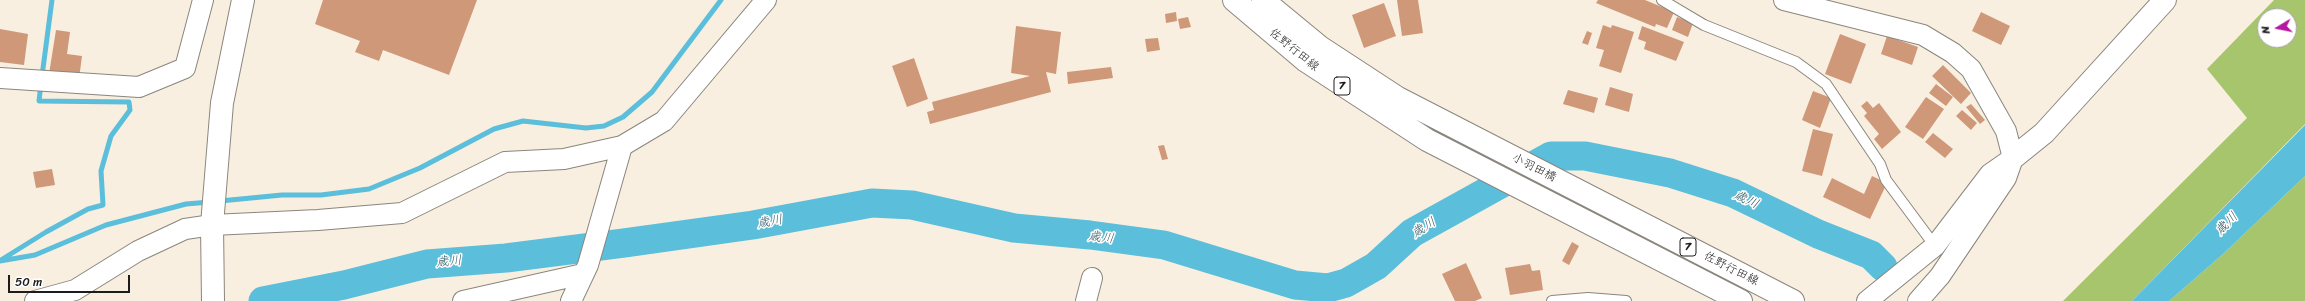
<!DOCTYPE html>
<meta charset="utf-8">
<style>
body{margin:0}
#map{position:relative;width:2305px;height:301px;overflow:hidden;background:#f8efe0;font-family:Sriracha,sans-serif}
canvas{display:block}
.north{position:absolute;left:2257px;top:8px;width:40px;height:40px;box-sizing:border-box;background:#fff;border:1px solid #a4a4a4;border-radius:50%;rotate:260deg;font-size:11px;font-weight:700;line-height:16px;text-align:center;color:#1c1c1c}
.north::after{content:'';display:block;margin:auto;width:14px;height:18px;background:#b5179e;clip-path:polygon(50% 0,100% 100%,50% 72%,0 100%)}
.scale{position:absolute;left:8px;top:275px;width:122px;height:18px;box-sizing:border-box;border:2px solid #1c1c1c;border-top:0;padding-left:5px;font-size:12px;line-height:14px;white-space:nowrap;color:#1c1c1c;-webkit-text-stroke:3px #fff;paint-order:stroke}
</style>
<div id="map">
<canvas width="2305" height="301"></canvas>
<div class="north">N</div>
<div class="scale">50 m</div>
</div>
<script>
const context = document.querySelector('canvas').getContext('2d');
context.lineJoin = 'round';
function fill(path, color) { context.fillStyle = color; context.fill(path, 'evenodd'); }
const toPath = rows => new Path2D(rows.map(r => 'M' + r).join(''));
function strokePath(path, color, width, dash) { context.strokeStyle = color; context.lineWidth = width; context.lineCap = dash ? 'butt' : 'round'; context.setLineDash(dash || []); context.stroke(path); }
function label(font, color, halo, rows, align = 'center') {
  context.font = font + ' Sriracha,"Klee One",sans-serif'; context.lineWidth = 3; context.setLineDash([]); context.textBaseline = 'middle'; context.strokeStyle = halo; context.fillStyle = color; for (const [text, x, y, turn = 0] of rows) {
    context.save(); context.translate(x, y); context.rotate((+turn || 0) * Math.PI / 180); context.textAlign = isNaN(turn) ? turn : align; if (halo) context.strokeText(text, 0, 0); context.fillText(text, 0, 0); context.restore();
  }
}
fill(toPath([
 [2274,0,2305,0,2305,124,2132,301,2063,301,2247,118,2207,69],
 [2265,16,2289,16,2289,40,2265,40],
 [2305,176,2305,301,2169,301,2222,255]
]), '#a7c56c');
fill(toPath([
 [2305,125,2305,176,2222,255,2169,301,2132,301]
]), '#5bbeda');
strokePath(toPath([
 [42,76,52,0],
 [220,201,282,195,321,195,369,189,420,168,494,129,523,121,586,128,604,126,623,117,652,92,721,0],
 [1,260,46,232,88,209,103,205,101,171,111,136,130,110,129,102,39,101,41,84],
 [0,261,35,255,106,225,186,204,210,202]
]), '#5bbeda', 5);
strokePath(toPath([
 [263,301,344,285,427,264,506,258,624,243,753,225,872,203,912,205,1014,228,1090,235,1164,245,1295,285,1328,288,1346,283,1376,266,1412,233,1551,156,1585,156,1670,173,1733,193,1818,234,1871,255,1883,267]
]), '#5bbeda', 29);
fill(toPath([
 [323,0,477,0,449,75,383,50,379,61,355,52,360,41,315,24],
 [1397,0,1418,0,1423,33,1402,36],
 [1598,0,1645,0,1674,12,1667,28,1656,24,1655,27,1596,3],
 [1384,3,1396,36,1364,48,1352,15],
 [1176,12,1177,21,1166,23,1165,14],
 [1981,12,2010,26,2001,45,1972,31],
 [1188,17,1191,27,1180,29,1178,19],
 [1677,17,1693,23,1688,37,1672,30],
 [1603,25,1611,28,1612,25,1634,32,1621,73,1599,66,1604,50,1596,48],
 [1016,26,1061,32,1056,74,1046,72,1051,92,930,124,927,112,934,110,932,102,1030,76,1011,73],
 [1642,26,1684,42,1676,61,1644,49,1646,42,1638,39],
 [0,29,28,34,24,65,0,62],
 [56,30,70,32,67,54,82,56,79,79,49,74],
 [1587,31,1592,33,1588,45,1582,43],
 [1840,34,1866,44,1851,84,1825,74],
 [1887,36,1918,47,1912,65,1881,54],
 [1158,38,1160,50,1147,52,1145,39],
 [914,58,928,99,907,107,892,66],
 [1943,65,1971,93,1961,104,1932,76],
 [1111,67,1113,78,1068,84,1067,72],
 [1936,84,1953,97,1946,106,1929,93],
 [1610,87,1633,94,1629,112,1605,105],
 [1568,90,1598,98,1594,113,1563,104],
 [1813,91,1831,98,1820,128,1802,120],
 [1926,97,1944,109,1923,139,1905,127],
 [1867,101,1873,108,1879,103,1901,132,1882,149,1874,139,1879,134,1864,116,1867,113,1861,106],
 [1971,104,1985,120,1980,124,1966,107],
 [1962,110,1977,123,1971,130,1956,116],
 [1813,129,1833,134,1822,176,1802,171],
 [1933,133,1953,149,1945,158,1925,142],
 [1164,145,1168,159,1162,160,1158,146],
 [52,169,55,185,36,188,33,172],
 [1872,176,1887,183,1870,219,1823,197,1832,178,1864,194],
 [1572,242,1579,246,1569,265,1562,261],
 [1466,263,1482,298,1475,301,1455,301,1442,274],
 [1530,264,1532,271,1540,270,1543,290,1510,295,1505,268]
]), '#cf9878');
const service = toPath([
 [1662,0,1704,25,1796,62,1826,84,1880,164,1886,180,1935,246],
 [1552,301,1588,298,1626,301]
]);
const minor = toPath([
 [1784,0,1923,35,1953,53,1971,69,2006,131,2013,158,2006,178,1940,276,1918,301],
 [0,78,139,87,185,68,203,0],
 [35,301,75,290,138,251,185,229,212,225,318,220,402,213,505,162,564,159,622,146,664,121,766,0],
 [463,301,583,274],
 [571,301,588,265,622,146],
 [1086,301,1092,278],
 [1867,301,1935,246,1990,174,2013,158]
]);
const tertiary = toPath([
 [2013,158,2044,133,2165,0],
 [213,301,212,225,222,103,243,0]
]);
const primary = toPath([
 [1234,0,1306,61,1427,140,1741,301],
 [1263,0,1320,47,1398,98,1793,301]
]);
strokePath(service, '#8a867e', 12);
strokePath(minor, '#8a867e', 22);
strokePath(tertiary, '#8a867e', 24);
strokePath(primary, '#8a867e', 24);
strokePath(service, '#fff', 10);
strokePath(minor, '#fff', 20);
strokePath(tertiary, '#fff', 22);
strokePath(primary, '#fff', 22);
for (const [x, y, w] of [
 [1342,86,16],
 [1688,247,16]
]) { const box = new Path2D(); box.roundRect(x - w / 2, y - 9, w, 18, 3); context.fillStyle = '#fff'; context.fill(box); strokePath(box, '#1c1c1c', 1); }
label('bold 11px', '#1c1c1c', null, [
 ["7",1342,86],
 ["7",1688,247]
]);
label('12px', '#1c1c1c', '#fff', [
 ["佐野行田線",1294,50,39],
 ["小羽田橋",1534,168,27],
 ["佐野行田線",1731,269,27]
]);
label('italic 13px', '#355d68', '#fff', [
 ["歳川",1746,200,25],
 ["歳川",770,222,-10],
 ["歳川",2227,224,-45],
 ["歳川",1424,228,-32],
 ["歳川",1101,238,6],
 ["歳川",449,262,-5]
]);
</script>
